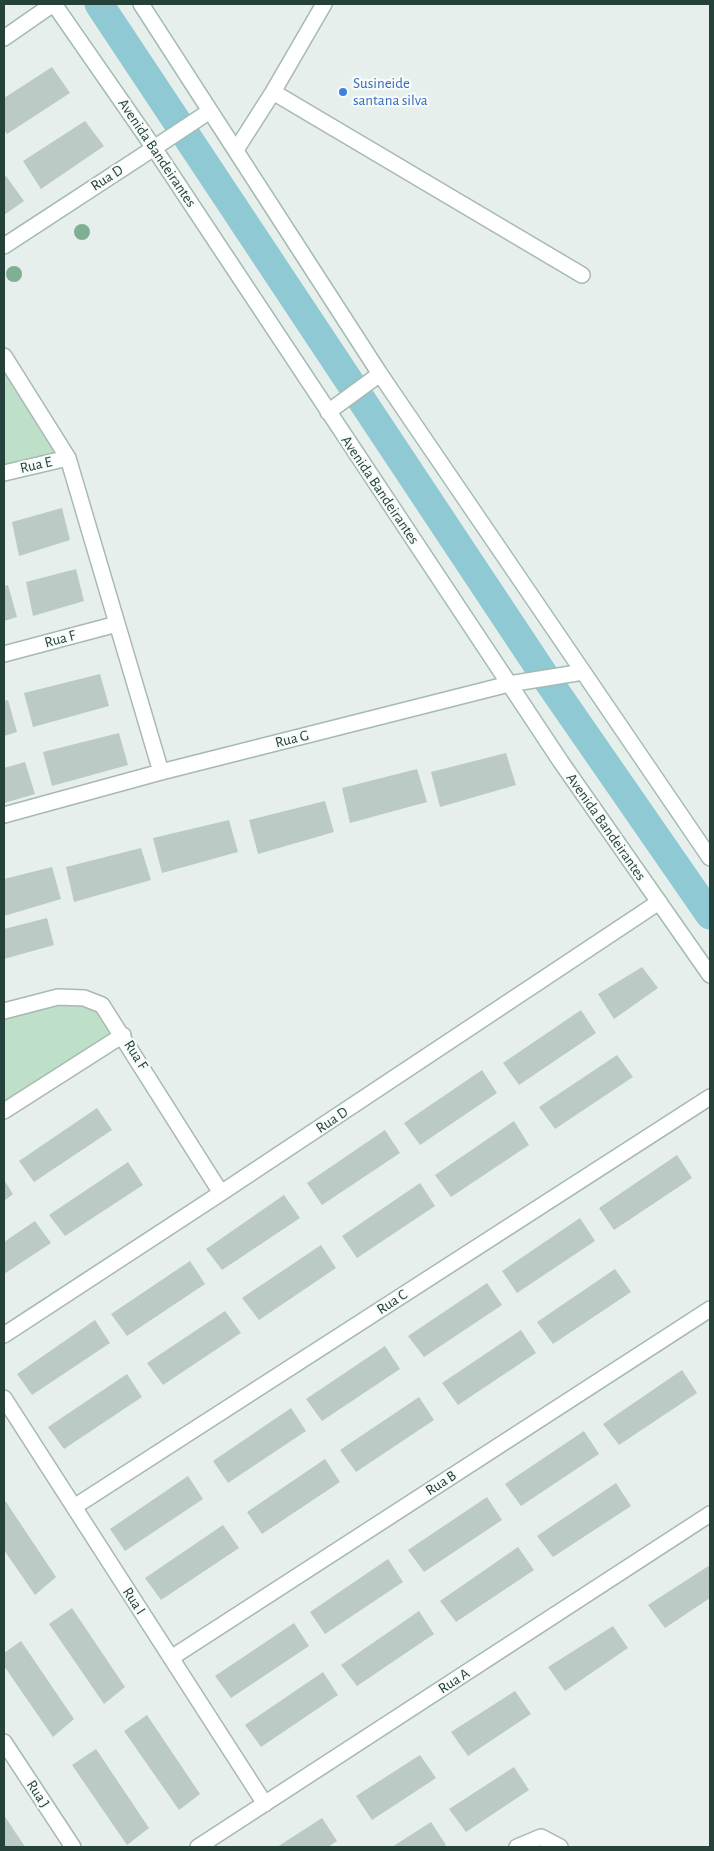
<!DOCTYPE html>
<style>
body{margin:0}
#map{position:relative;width:714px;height:1851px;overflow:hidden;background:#e6efeb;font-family:"Alegreya Sans",sans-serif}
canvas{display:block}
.frame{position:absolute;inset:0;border:5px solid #24423a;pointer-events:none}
</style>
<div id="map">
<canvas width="714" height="1851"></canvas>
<div class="frame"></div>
</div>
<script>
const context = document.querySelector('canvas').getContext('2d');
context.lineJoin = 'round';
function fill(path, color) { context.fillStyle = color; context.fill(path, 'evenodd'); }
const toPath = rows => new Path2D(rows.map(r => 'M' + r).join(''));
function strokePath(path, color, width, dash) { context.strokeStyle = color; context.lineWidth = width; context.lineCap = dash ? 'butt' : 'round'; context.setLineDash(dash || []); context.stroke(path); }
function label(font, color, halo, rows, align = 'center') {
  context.font = font + ' "Alegreya Sans",sans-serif'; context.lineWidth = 4.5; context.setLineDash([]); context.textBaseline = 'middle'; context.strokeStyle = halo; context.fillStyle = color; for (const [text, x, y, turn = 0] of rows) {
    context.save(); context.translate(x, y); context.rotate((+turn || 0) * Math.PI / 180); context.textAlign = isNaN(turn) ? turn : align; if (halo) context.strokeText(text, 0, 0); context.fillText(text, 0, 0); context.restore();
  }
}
fill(toPath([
 [4,356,68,458,4,473],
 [84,998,123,1035,4,1111,4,1011]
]), '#bfe0c8');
strokePath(toPath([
 [99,4,546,678,710,915]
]), '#8ec9d4', 29);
fill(toPath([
 [52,67,70,93,7,134,4,130,4,98],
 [85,121,104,146,41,189,23,161],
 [6,176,24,201,4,215,4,177],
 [62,508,70,540,19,556,12,522],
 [76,569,84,601,33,616,26,582],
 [8,585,17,617,4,621,4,586],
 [100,674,109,706,33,727,24,693],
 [8,700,17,732,4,736,4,701],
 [119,733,128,765,52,786,43,752],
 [506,753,516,785,440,807,431,772],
 [25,762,35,794,4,803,4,768],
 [417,769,427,802,350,823,342,788],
 [325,801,334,832,258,854,249,820],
 [229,820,238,852,162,873,153,838],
 [141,848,151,880,74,902,66,867],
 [52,867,61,899,4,916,4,879],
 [47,918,54,945,4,959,4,929],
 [642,967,658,988,614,1019,598,994],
 [581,1010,596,1033,519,1085,503,1063],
 [617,1055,633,1077,555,1129,539,1107],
 [482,1070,497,1093,420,1145,404,1123],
 [97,1108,112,1130,34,1182,19,1161],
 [514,1121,529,1145,451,1197,435,1175],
 [385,1130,400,1153,322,1205,307,1183],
 [677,1155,692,1178,614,1230,599,1208],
 [128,1162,143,1185,65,1236,49,1215],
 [4,1180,13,1194,4,1201],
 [420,1183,435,1206,357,1258,342,1236],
 [284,1195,300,1218,222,1270,206,1249],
 [580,1218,595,1241,517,1293,502,1271],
 [35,1221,51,1243,4,1274,4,1242],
 [321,1245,336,1268,259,1320,242,1298],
 [190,1261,205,1284,127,1336,111,1314],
 [615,1269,631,1292,553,1344,537,1322],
 [487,1283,502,1305,424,1357,408,1336],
 [225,1311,241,1333,163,1385,147,1363],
 [95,1320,110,1343,32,1395,17,1374],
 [521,1330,536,1353,458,1405,442,1383],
 [385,1346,400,1369,322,1421,306,1399],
 [682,1370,697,1393,619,1445,603,1424],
 [127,1374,142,1397,64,1449,48,1427],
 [419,1397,434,1420,356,1472,340,1450],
 [291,1408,306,1431,228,1483,213,1461],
 [584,1431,599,1454,521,1506,505,1484],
 [325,1459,340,1482,262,1534,247,1512],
 [188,1476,203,1499,125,1551,110,1529],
 [616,1483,631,1506,553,1557,537,1536],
 [487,1497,502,1520,424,1572,408,1550],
 [4,1499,56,1577,35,1595,4,1550],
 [223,1525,239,1548,161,1600,145,1578],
 [518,1547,534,1570,456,1622,440,1601],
 [388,1559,403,1582,325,1634,310,1612],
 [710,1565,710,1598,665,1628,648,1605],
 [72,1608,125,1687,104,1704,49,1624],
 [419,1611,434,1634,357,1686,341,1665],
 [294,1623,309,1646,231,1698,215,1676],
 [613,1626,628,1648,565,1691,548,1667],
 [21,1641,74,1719,53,1737,4,1666,4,1653],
 [323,1672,338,1695,261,1747,245,1725],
 [515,1691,531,1714,468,1756,451,1732],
 [147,1715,200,1794,179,1810,124,1731],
 [96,1749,149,1828,127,1845,72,1765],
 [420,1755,436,1778,372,1820,356,1796],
 [514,1767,529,1790,466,1832,449,1809],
 [4,1815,25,1847,4,1847],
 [322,1818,337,1841,328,1847,277,1847],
 [431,1822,446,1845,443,1847,392,1847]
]), '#bbcac4');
const street = toPath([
 [4,38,53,4],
 [273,92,582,275],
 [236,150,273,92,324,4],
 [4,246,154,148],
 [4,356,68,458,161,772],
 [4,473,68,458],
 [4,654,117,624],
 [4,815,161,772,509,684],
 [4,1011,58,997,84,998,102,1005,221,1193],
 [4,1111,123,1035],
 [4,1335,221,1193,659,902],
 [4,1398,265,1804],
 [74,1507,710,1097],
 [171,1658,710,1309],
 [4,1742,73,1847],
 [198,1847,710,1514],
 [517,1847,541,1837,560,1847]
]);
const secondary = toPath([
 [54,4,154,148,561,762,710,975],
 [141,4,380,374,710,858],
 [154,148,210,111],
 [328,412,380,374],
 [509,684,583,672]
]);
strokePath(street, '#a8b8b2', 18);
strokePath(secondary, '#a4bbb3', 18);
strokePath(street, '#fff', 15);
strokePath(secondary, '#fff', 15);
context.fillStyle = '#80af93';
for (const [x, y] of [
 [82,232],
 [14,274]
]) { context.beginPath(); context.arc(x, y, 8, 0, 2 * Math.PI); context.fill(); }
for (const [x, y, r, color] of [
 [343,92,5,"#3f7fe0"]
]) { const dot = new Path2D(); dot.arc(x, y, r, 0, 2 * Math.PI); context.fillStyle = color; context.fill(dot); strokePath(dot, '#f7fbf9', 2); }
label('15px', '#366cbe', '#f7fbf9', [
 ["Susineide",353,83],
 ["santana silva",353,100]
], 'left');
label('15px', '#24423a', '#f7fbf9', [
 ["Avenida Bandeirantes",157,153,56],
 ["Rua D",107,178,-33],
 ["Rua E",36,465,-13],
 ["Avenida Bandeirantes",380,490,56],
 ["Rua F",60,639,-15],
 ["Rua G",292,739,-14],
 ["Avenida Bandeirantes",606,827,55],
 ["Rua F",136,1055,58],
 ["Rua D",332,1120,-34],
 ["Rua C",392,1302,-33],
 ["Rua B",441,1483,-33],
 ["Rua I",134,1601,57],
 ["Rua A",454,1681,-33],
 ["Rua J",38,1794,57]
]);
</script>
